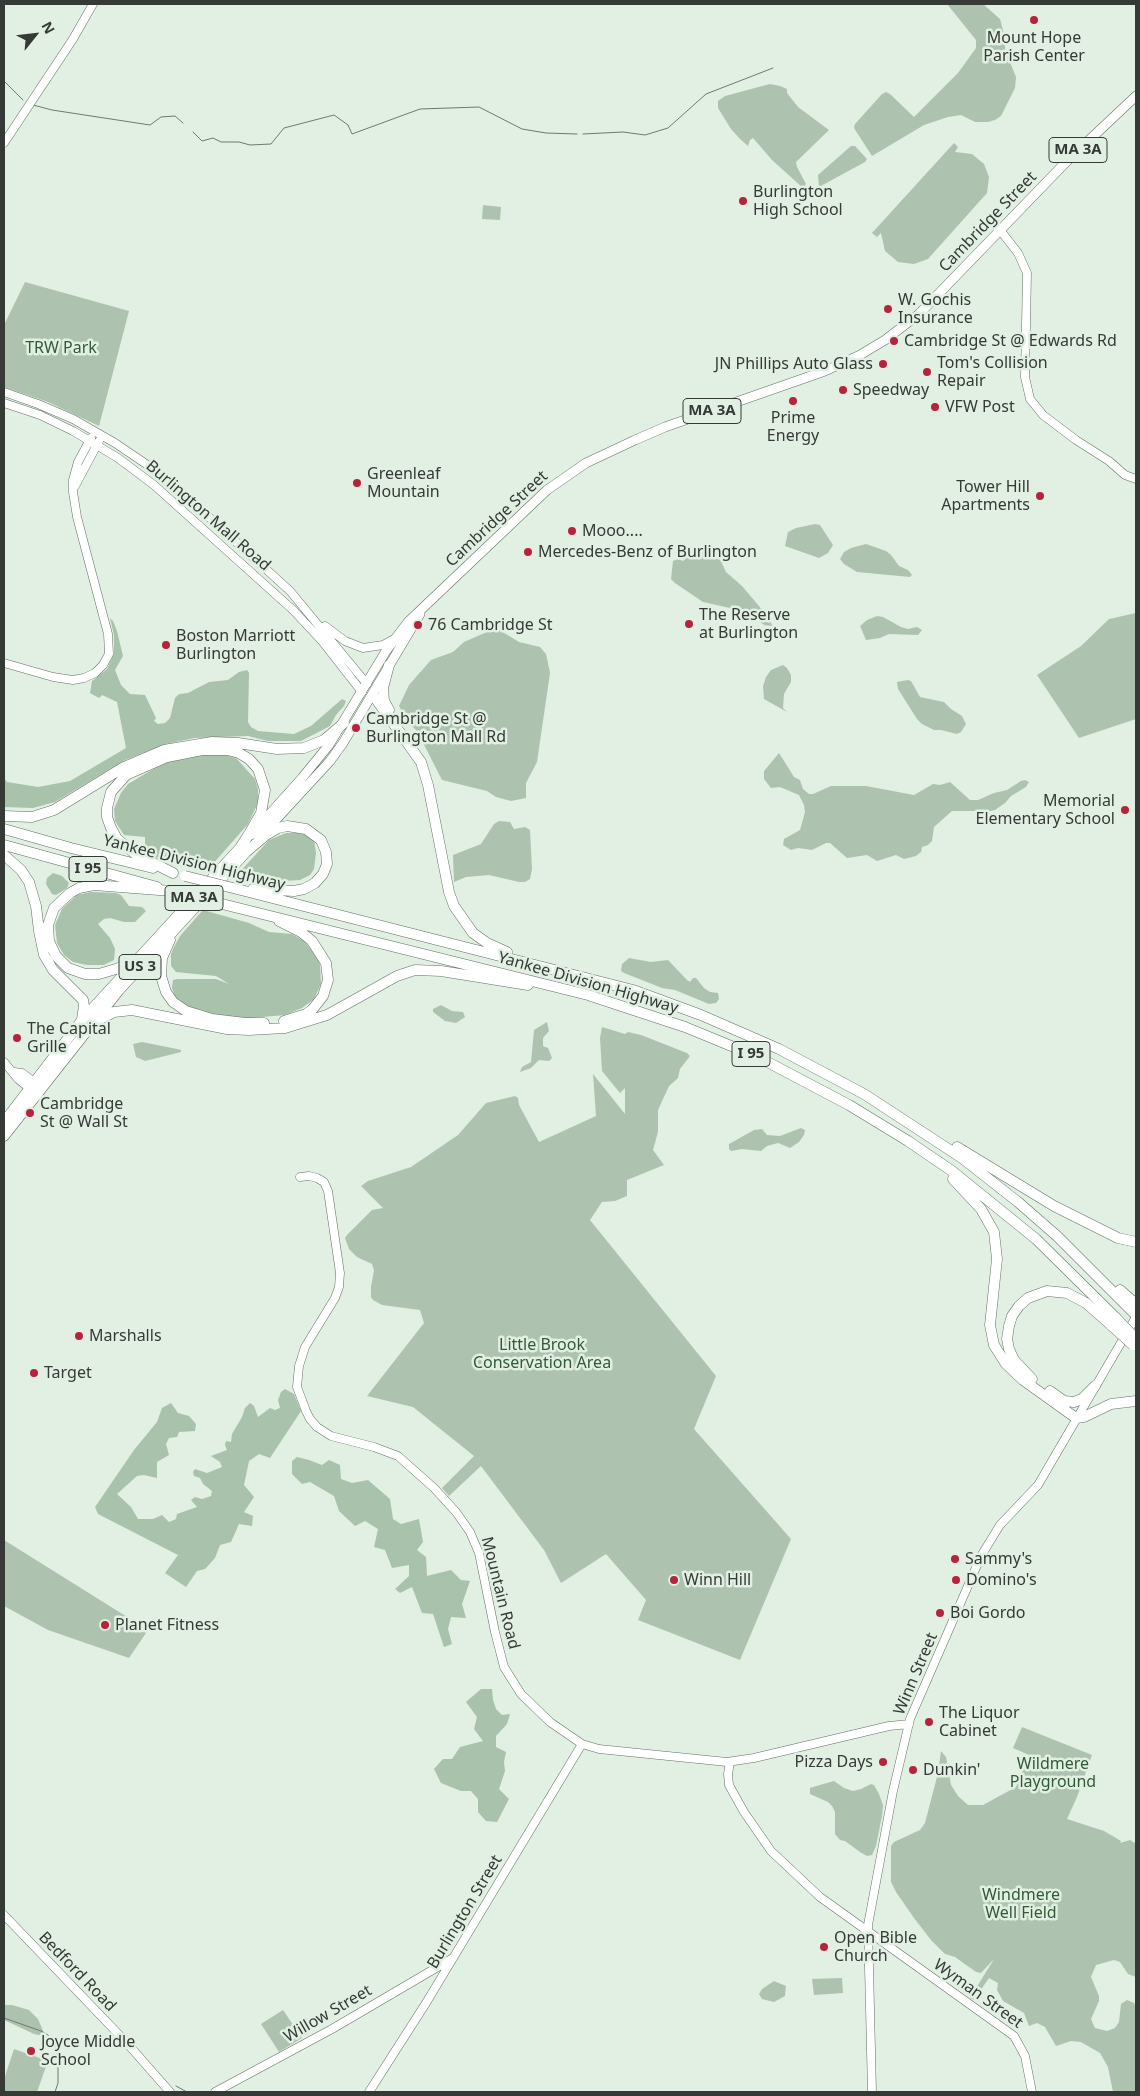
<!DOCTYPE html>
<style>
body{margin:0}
#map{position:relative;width:1140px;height:2096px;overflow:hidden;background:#e2efe3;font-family:"Noto Sans",sans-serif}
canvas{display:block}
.frame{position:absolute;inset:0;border:5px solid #353a36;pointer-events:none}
.north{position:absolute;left:10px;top:10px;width:50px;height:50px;-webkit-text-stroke:4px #e2efe3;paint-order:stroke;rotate:61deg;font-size:14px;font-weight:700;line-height:20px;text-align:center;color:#353a36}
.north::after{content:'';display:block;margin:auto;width:18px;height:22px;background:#353a36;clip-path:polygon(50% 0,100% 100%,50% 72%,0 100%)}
</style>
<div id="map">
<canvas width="1140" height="2096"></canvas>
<div class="frame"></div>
<div class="north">N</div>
</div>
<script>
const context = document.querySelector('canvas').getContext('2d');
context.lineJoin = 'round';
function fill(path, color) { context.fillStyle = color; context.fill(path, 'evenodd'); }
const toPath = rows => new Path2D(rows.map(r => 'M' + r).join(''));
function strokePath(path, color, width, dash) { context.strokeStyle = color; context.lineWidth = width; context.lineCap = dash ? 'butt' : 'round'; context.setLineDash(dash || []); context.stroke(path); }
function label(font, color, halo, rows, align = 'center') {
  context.font = font + ' "Noto Sans",sans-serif'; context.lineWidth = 5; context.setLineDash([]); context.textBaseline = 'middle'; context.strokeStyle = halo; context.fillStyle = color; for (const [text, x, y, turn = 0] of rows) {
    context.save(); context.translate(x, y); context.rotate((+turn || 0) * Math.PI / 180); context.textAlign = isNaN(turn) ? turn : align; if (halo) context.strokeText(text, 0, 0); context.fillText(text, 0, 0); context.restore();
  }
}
fill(toPath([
 [947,4,983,4,1000,19,1005,38,1005,50,1016,77,1015,88,1001,116,995,120,988,122,975,122,961,115,948,117,924,125,872,156,854,128,855,124,882,94,886,92,890,94,914,117,958,73,976,48,976,40],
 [770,84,780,86,787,89,787,93,798,107,829,130,796,162,797,167,806,184,803,188,772,160,753,138,750,140,748,146,740,139,731,129,718,108,718,101,725,96],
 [954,143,958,147,955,152,972,154,984,164,989,177,987,193,928,259,914,264,898,262,885,251,881,233,877,237,872,233],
 [851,146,855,146,867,159,865,162,819,187,818,175],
 [483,205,501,207,500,220,482,219],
 [25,282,129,311,99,426,48,402,4,387,4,323,5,323],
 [815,524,820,525,833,545,828,553,819,558,785,546,788,532,796,528],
 [866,544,886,551,891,555,899,566,908,570,912,575,910,577,857,572,844,564,840,559,844,552,851,548],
 [692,546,719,549,718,555,726,572,742,586,770,619,772,626,764,625,748,612,703,602,675,583,671,579,673,561,678,559,683,561,688,557],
 [1136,613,1136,719,1079,738,1037,675,1081,646,1109,619],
 [877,616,883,617,901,627,908,629,917,627,922,630,918,635,889,634,880,638,866,640,860,626,867,620],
 [496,628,519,642,540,647,546,654,550,673,537,762,526,783,526,798,511,801,496,797,487,791,442,780,417,731,407,721,399,706,409,685,431,660,453,652,464,642],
 [783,665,787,668,791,675,791,682,784,694,783,708,787,712,764,699,763,686,766,677,771,670],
 [908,680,911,681,920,697,944,702,951,709,962,716,966,724,961,732,957,734,941,730,934,730,922,724,917,719,898,689,897,682],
 [779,753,794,777,800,780,803,789,809,794,813,794,831,786,866,786,914,795,933,784,940,785,950,782,970,800,978,800,994,793,1007,790,1021,781,1025,780,1029,782,1026,787,1011,796,1005,803,995,810,981,813,974,811,952,811,934,827,932,841,928,845,922,847,921,852,916,856,904,859,896,855,877,861,867,855,847,858,830,843,826,843,812,850,798,848,791,850,783,845,784,839,800,830,805,812,804,805,799,795,780,787,771,788,764,779,764,771],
 [499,821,510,822,514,829,525,827,530,830,532,869,530,879,525,882,519,882,489,875,466,877,454,882,453,855,481,844,494,824],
 [629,958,651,962,668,960,687,980,690,982,693,978,696,978,704,988,710,992,718,993,719,999,716,1003,709,1004,675,990,662,988,624,973,621,971,622,964],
 [441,1005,452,1011,463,1012,465,1017,456,1023,445,1021,433,1012,433,1009],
 [547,1022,549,1031,543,1038,543,1046,548,1048,552,1058,549,1061,539,1060,531,1068,520,1072,522,1067,531,1062,534,1030],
 [602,1027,625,1034,628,1032,641,1035,687,1053,690,1056,680,1069,678,1078,669,1086,658,1110,658,1132,653,1150,664,1165,627,1180,627,1196,615,1201,602,1202,590,1220,716,1376,694,1429,791,1539,740,1660,638,1620,646,1600,606,1554,561,1583,544,1550,481,1466,449,1496,442,1488,474,1456,413,1407,367,1396,424,1323,420,1310,382,1305,373,1300,371,1297,371,1287,374,1270,372,1264,357,1257,349,1249,345,1238,347,1235,372,1210,383,1208,361,1186,368,1181,411,1167,458,1135,486,1103,515,1096,518,1098,519,1105,539,1142,596,1116,593,1074,625,1114,625,1088,620,1093,602,1071,600,1038],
 [142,1042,177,1049,181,1050,181,1052,145,1061,136,1057,133,1044],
 [801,1128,805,1130,804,1135,799,1142,790,1148,778,1143,767,1146,761,1151,742,1149,731,1151,729,1149,729,1144,754,1130,762,1129,767,1135,780,1136],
 [4,1540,148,1630,129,1658,48,1630,4,1606],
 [1022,1727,1092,1755,1077,1797,1067,1819,1104,1831,1121,1841,1120,1843,1130,1840,1136,1844,1136,1977,1128,1974,1120,1962,1114,1960,1096,1965,1091,1977,1099,1996,1099,2001,1091,2019,1095,2028,1107,2031,1115,2028,1119,2022,1121,2004,1127,2000,1134,2003,1136,2007,1136,2092,1113,2092,1108,2067,1100,2053,1081,2042,1071,2041,1056,2046,1045,2027,1037,2023,1029,2026,1024,2013,1003,2001,997,1990,998,1983,989,1978,974,2000,970,1998,994,1959,981,1973,976,1972,955,1957,945,1954,931,1940,914,1918,896,1892,891,1882,891,1846,894,1842,920,1830,925,1823,938,1773,941,1751,946,1757,951,1785,958,1796,968,1805,983,1805,1016,1787,1029,1755,1013,1748],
 [834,1781,844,1788,853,1791,861,1789,871,1784,874,1785,879,1794,883,1805,882,1816,876,1846,872,1855,867,1856,860,1852,845,1841,840,1840,835,1834,835,1812,832,1806,828,1802,810,1794,810,1788,813,1787],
 [842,1978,843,1993,814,1995,812,1979],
 [774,1981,786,1986,785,1996,774,2002,762,1999,759,1994,762,1989],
 [4,2005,12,2005,29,2010,38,2019,44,2033,39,2035,34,2034,4,2020],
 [283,2010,302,2038,279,2052,261,2024],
 [14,2049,48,2061,37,2092,4,2092,4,2079]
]), '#adc3af');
fill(toPath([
 [110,618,113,621,117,631,123,656,115,670,121,685,130,694,145,695,156,718,154,721,158,724,165,723,170,718,175,698,179,694,188,693,209,682,228,680,239,672,247,670,249,673,248,722,251,727,258,731,294,734,311,726,342,699,346,701,344,706,336,715,330,726,301,741,268,741,248,736,194,738,166,744,125,760,55,802,33,808,4,807,4,778,7,782,38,787,70,781,126,748,117,702,102,695,99,698,90,693,92,681,107,669,114,654,114,635],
 [205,754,225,755,236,758,255,779,258,789,258,803,248,824,212,865,206,869,145,855,145,837,124,835,115,821,114,809,121,793,128,784,155,768,173,760],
 [286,833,302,833,314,840,316,853,314,869,310,875,300,880,283,881,264,875,247,878,237,875,269,840],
 [53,873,62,876,69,883,67,888,56,895,52,894,46,884,47,878],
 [91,892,116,893,121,895,129,906,142,907,146,911,135,922,124,922,110,918,104,919,98,924,110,938,115,949,114,960,104,965,87,965,73,962,64,955,57,943,55,925,62,909,77,895],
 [203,910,249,923,269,932,292,934,304,941,318,958,320,965,321,984,314,999,302,1008,285,1015,250,1018,229,1018,185,1006,175,996,172,988,173,980,177,979,216,979,229,984,216,976,176,972,171,966,171,954,174,947,180,936],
 [285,1389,294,1394,301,1411,270,1458,259,1454,249,1461,244,1485,254,1497,244,1512,253,1516,252,1526,239,1524,231,1542,220,1545,215,1558,205,1569,197,1571,186,1587,165,1573,178,1555,98,1514,95,1507,134,1450,157,1422,162,1408,171,1403,178,1413,189,1416,196,1424,195,1431,179,1432,177,1437,169,1438,166,1444,169,1455,157,1462,157,1478,144,1475,137,1476,117,1494,131,1507,138,1519,153,1519,162,1515,169,1522,176,1519,177,1514,197,1507,191,1500,195,1497,202,1499,211,1496,212,1491,203,1484,200,1478,194,1476,193,1472,195,1469,207,1473,222,1467,220,1462,211,1456,227,1450,225,1445,226,1441,231,1442,232,1434,242,1417,245,1408,250,1403,254,1406,258,1417,270,1408,275,1410,280,1408,278,1400,281,1392],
 [297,1457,309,1460,322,1465,329,1460,340,1465,341,1479,352,1483,368,1480,390,1499,393,1519,401,1524,419,1519,423,1542,417,1550,426,1557,427,1576,451,1570,461,1580,470,1581,462,1604,466,1618,451,1617,448,1629,452,1644,444,1647,433,1614,422,1613,412,1587,400,1593,395,1589,409,1576,409,1565,392,1568,385,1550,374,1547,378,1529,365,1521,355,1526,339,1511,334,1496,310,1482,302,1484,292,1474,292,1461],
 [481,1689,492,1689,493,1700,496,1709,502,1715,510,1714,507,1724,496,1736,496,1747,506,1752,504,1762,505,1771,499,1789,509,1799,497,1822,486,1821,478,1812,478,1799,471,1791,461,1791,441,1783,434,1769,443,1759,452,1759,460,1747,483,1741,474,1729,477,1717,466,1702]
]), '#a9c2ab');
strokePath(toPath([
 [4,81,23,100],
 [33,105,52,110,150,125,161,117,175,116,183,123],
 [193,132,202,141,213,138,221,142,239,142,250,145,271,144,284,128,334,115,348,125,352,134,420,109,479,107,522,129,546,133,577,134],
 [583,134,623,132,645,135,668,128,706,94,773,68],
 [4,2018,41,2031,48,2035,55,2043,58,2063,58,2083,55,2092],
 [176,2086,187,2092]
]), '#6a7c6c', 1);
const secondary = toPath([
 [4,143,73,39,93,4],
 [1000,230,1018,253,1027,273,1025,377,1030,399,1043,415,1076,440,1109,461,1125,475,1136,479],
 [4,392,38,404,73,419,115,443,152,468,189,499,290,591,367,684],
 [4,403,40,415,73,431,118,458,154,485,293,610,322,641,362,692],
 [75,486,99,441],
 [325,626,345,641,363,648,383,645,394,639],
 [4,663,53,677,73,680,84,678,95,673,103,665,109,654,108,634,77,517,73,492,73,480,78,462,91,438],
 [4,1062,18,1079,29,1088],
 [14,1072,22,1073,34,1082],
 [300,1177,309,1176,317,1178,324,1182,328,1191,340,1273,339,1287,335,1298,305,1347,299,1366,297,1387,306,1411,310,1419,317,1427,331,1436,374,1447,398,1456,434,1488,456,1512,470,1532,479,1553,495,1632,504,1667,521,1694,550,1722,582,1744,599,1749,727,1762,754,1758,889,1726,909,1724],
 [730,1762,728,1774,729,1785,744,1812,771,1851,820,1897,1014,2036,1025,2056,1032,2092],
 [4,1915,126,2042,170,2092],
 [215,2092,332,2029,453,1958],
 [369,2092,426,2003,582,1744],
 [872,2092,868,1925,893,1791,910,1719,981,1556,1000,1525,1038,1485,1136,1317]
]);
const primary = toPath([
 [251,835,302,778,329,745,386,651,408,622,547,490,586,463,635,440,665,427,825,371,860,355,885,340,919,314,1068,160,1136,96],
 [259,838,330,761,343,743,420,614]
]);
const highway = toPath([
 [373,695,421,762,428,785,449,892,454,906,473,933,487,943,507,952],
 [389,710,384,701,383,688,389,665],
 [4,816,32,817,54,810,124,767,164,750,212,742,238,743,277,749,304,748,324,740,344,723],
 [4,829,71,848,153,868],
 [4,845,157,887],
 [4,855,21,870,29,882,36,906,39,931,44,955,53,970,83,1000,84,1006,82,1019],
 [237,889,633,990,701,1015,779,1049,864,1094,962,1158,1018,1202,1057,1236,1136,1315],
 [222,904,588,995,685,1027,758,1057,849,1105,908,1141,952,1171,1036,1239,1116,1318],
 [279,921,301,932,312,941,326,963,328,980,323,996,312,1010,306,1014,284,1021],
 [170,940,162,958,161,976,166,992,173,1002,186,1011,212,1019,245,1023,264,1023],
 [131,960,119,968,99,974,85,974,68,968,56,956,49,941,48,925,54,908,70,893,79,888,94,885,172,891],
 [96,1021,114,1012,132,1010,227,1029,249,1030,285,1028,327,1015,397,976,415,970,441,971,528,985],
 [4,1122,82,1020,240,848,249,834,261,813,265,790,258,769,249,759,239,753,228,750,202,750,167,757,126,775,111,792,107,808,107,817,111,828,117,839,137,855,173,873],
 [4,1136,119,990,246,852,266,835,278,828,287,826,306,829,321,840,326,852,327,864,323,874,315,883,304,889,294,891,253,889],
 [957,1147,1054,1206,1118,1238,1136,1242],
 [953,1179,981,1209,994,1232,997,1259,990,1325,994,1345,1006,1364,1023,1380,1076,1418,1084,1417,1111,1404,1136,1401],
 [1120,1290,1136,1304],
 [1032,1379,1014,1360,1009,1349,1007,1339,1009,1326,1012,1316,1019,1306,1028,1298,1047,1291,1067,1293,1086,1303,1112,1326],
 [1050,1391,1064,1401,1074,1402,1082,1399,1095,1386]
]);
strokePath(secondary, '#646f65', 9);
strokePath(primary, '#646f65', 10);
strokePath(highway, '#646f65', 11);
strokePath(secondary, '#fff', 8);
strokePath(primary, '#fff', 9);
strokePath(highway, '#fff', 10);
const highwayBridge = toPath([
 [185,876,237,889],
 [172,891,222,904],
 [1116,1318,1135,1338],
 [1112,1326,1133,1345]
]);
strokePath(highwayBridge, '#646f65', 11, []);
strokePath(highwayBridge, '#fff', 10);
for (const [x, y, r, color] of [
 [1034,20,5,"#b5233c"],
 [743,201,5,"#b5233c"],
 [888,309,5,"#b5233c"],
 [894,341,5,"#b5233c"],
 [883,364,5,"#b5233c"],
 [927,372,5,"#b5233c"],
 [843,390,5,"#b5233c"],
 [793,401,5,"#b5233c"],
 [935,407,5,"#b5233c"],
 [357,483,5,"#b5233c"],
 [1040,496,5,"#b5233c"],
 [572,531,5,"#b5233c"],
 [528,552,5,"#b5233c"],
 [689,624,5,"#b5233c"],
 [418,625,5,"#b5233c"],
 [166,645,5,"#b5233c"],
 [356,728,5,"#b5233c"],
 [1125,810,5,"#b5233c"],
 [17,1038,5,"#b5233c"],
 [30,1113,5,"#b5233c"],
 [79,1336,5,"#b5233c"],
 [34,1373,5,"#b5233c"],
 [955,1559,5,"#b5233c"],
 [674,1580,5,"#b5233c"],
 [956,1580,5,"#b5233c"],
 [940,1613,5,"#b5233c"],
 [105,1625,5,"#b5233c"],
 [929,1722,5,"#b5233c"],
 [883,1762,5,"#b5233c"],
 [913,1770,5,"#b5233c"],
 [824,1947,5,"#b5233c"],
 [31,2051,5,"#b5233c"]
]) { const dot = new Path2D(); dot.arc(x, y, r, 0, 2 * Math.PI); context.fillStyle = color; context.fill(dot); strokePath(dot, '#e2efe3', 2); }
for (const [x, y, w] of [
 [1078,150,58],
 [712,411,58],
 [88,869,38],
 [194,898,58],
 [140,967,42],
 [751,1054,38]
]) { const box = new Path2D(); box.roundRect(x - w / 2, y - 12.5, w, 25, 4); context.fillStyle = '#e2efe3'; context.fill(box); strokePath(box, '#353a36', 1); }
label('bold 15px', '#353a36', null, [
 ["MA 3A",1078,150],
 ["MA 3A",712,411],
 ["I 95",88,869],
 ["MA 3A",194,898],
 ["US 3",140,967],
 ["I 95",751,1054]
]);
label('16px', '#353a36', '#e2efe3', [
 ["Mount Hope",1034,38,"center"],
 ["Parish Center",1034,56,"center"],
 ["Burlington",753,192],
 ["High School",753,210],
 ["W. Gochis",898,300],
 ["Insurance",898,318],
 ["Cambridge St @ Edwards Rd",904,341],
 ["Tom's Collision",937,363],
 ["Repair",937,381],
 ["JN Phillips Auto Glass",873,364,"right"],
 ["Speedway",853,390],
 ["VFW Post",945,407],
 ["Prime",793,418,"center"],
 ["Energy",793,436,"center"],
 ["Greenleaf",367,474],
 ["Mountain",367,492],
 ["Tower Hill",1030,487,"right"],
 ["Apartments",1030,505,"right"],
 ["Mooo....",582,531],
 ["Mercedes-Benz of Burlington",538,552],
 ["The Reserve",699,615],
 ["at Burlington",699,633],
 ["76 Cambridge St",428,625],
 ["Boston Marriott",176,636],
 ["Burlington",176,654],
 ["Cambridge St @",366,719],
 ["Burlington Mall Rd",366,737],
 ["Memorial",1115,801,"right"],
 ["Elementary School",1115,819,"right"],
 ["The Capital",27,1029],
 ["Grille",27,1047],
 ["Cambridge",40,1104],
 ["St @ Wall St",40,1122],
 ["Marshalls",89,1336],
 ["Target",44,1373],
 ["Sammy's",965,1559],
 ["Winn Hill",684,1580],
 ["Domino's",966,1580],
 ["Boi Gordo",950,1613],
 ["Planet Fitness",115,1625],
 ["The Liquor",939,1713],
 ["Cabinet",939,1731],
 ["Pizza Days",873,1762,"right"],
 ["Dunkin'",923,1770],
 ["Open Bible",834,1938],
 ["Church",834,1956],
 ["Joyce Middle",41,2042],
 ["School",41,2060]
], 'left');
label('16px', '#353a36', '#e2efe3', [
 ["Cambridge Street",988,222,-46],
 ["Burlington Mall Road",208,516,41],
 ["Cambridge Street",497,519,-43],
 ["Yankee Division Highway",194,863,14],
 ["Yankee Division Highway",588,983,16],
 ["Mountain Road",500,1593,76],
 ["Winn Street",916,1674,-67],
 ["Burlington Street",465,1912,-59],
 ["Bedford Road",77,1972,46],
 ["Wyman Street",978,1994,36],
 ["Willow Street",328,2014,-30]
]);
label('16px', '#325a37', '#e2efe3', [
 ["TRW Park",61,348],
 ["Little Brook",542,1345],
 ["Conservation Area",542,1363],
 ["Wildmere",1053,1764],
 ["Playground",1053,1782],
 ["Windmere",1021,1895],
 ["Well Field",1021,1913]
]);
</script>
